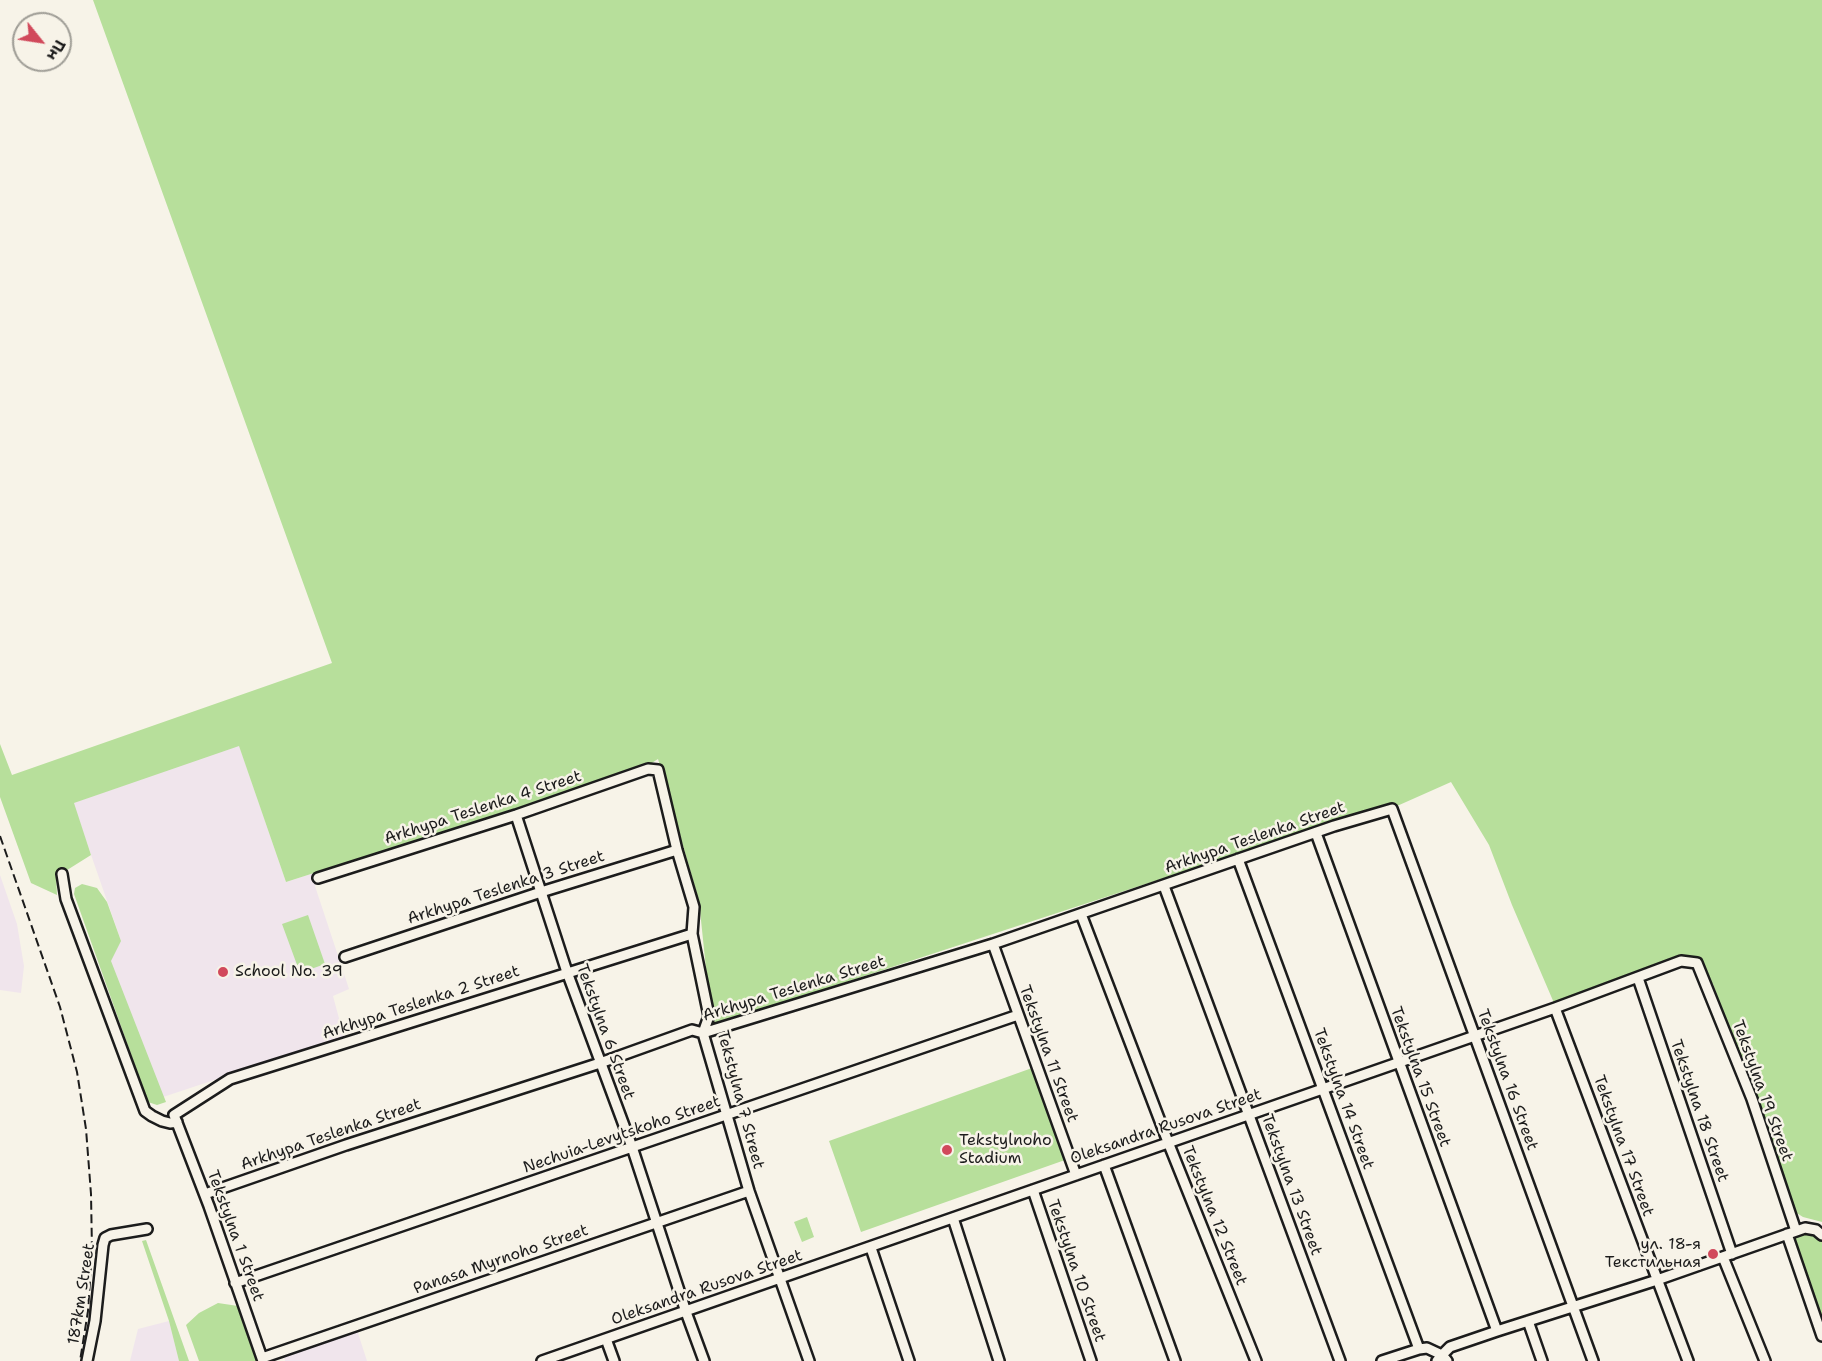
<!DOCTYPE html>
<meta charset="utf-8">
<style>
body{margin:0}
#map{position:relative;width:1822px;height:1361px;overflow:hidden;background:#f7f3e8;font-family:"Shantell Sans",sans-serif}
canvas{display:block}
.north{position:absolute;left:12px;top:12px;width:60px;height:60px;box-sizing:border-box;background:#f7f3e8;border:2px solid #9f9d96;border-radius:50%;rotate:120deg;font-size:16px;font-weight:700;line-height:24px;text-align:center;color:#1c1c1c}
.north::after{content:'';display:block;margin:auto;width:21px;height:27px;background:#d1495b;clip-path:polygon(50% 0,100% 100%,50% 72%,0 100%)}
</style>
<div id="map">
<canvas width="1822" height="1361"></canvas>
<div class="north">Пн</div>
</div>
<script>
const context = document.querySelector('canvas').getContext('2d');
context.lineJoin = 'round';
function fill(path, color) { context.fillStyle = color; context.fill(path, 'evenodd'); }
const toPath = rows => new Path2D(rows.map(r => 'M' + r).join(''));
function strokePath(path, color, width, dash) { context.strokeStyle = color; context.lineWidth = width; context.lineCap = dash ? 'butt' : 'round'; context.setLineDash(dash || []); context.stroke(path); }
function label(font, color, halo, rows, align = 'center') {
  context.font = font + ' "Shantell Sans",sans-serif'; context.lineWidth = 5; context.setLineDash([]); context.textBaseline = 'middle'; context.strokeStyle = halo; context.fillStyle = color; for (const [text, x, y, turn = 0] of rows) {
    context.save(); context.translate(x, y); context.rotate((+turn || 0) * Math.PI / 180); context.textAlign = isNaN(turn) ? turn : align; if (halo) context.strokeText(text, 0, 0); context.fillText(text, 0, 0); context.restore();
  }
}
fill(toPath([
 [239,745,286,882,314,873,316,879,315,886,349,989,333,996,344,1037,148,1102,94,951,121,941,73,803],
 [0,875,17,924,24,966,21,993,0,990],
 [169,1321,179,1361,130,1361,138,1329],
 [357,1330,367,1361,285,1361,284,1356]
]), '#f0e5ec');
fill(toPath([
 [93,0,1822,0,1822,1222,1803,1217,1795,1212,1713,984,1702,970,1675,960,1554,1003,1512,905,1489,845,1451,782,1397,806,1390,804,712,1026,699,901,658,759,647,766,286,882,239,746,74,803,91,855,56,877,57,895,31,883,0,797,0,744,12,775,332,663],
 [82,884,97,888,107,902,121,941,111,961,166,1102,157,1105,148,1102,74,894,75,888],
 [308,915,325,964,300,973,282,924],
 [1032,1068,1065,1160,861,1232,829,1141],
 [807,1217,814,1237,802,1242,794,1222],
 [1808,1232,1816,1233,1822,1238,1822,1328,1791,1239],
 [146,1240,189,1361,179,1361,169,1321,142,1241],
 [218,1303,238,1306,257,1361,199,1361,186,1325,199,1313]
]), '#b7df9b');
const minor = toPath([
 [516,815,567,972,632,1147,686,1312,704,1361],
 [1316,833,1497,1331],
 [1238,859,1419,1349],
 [62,874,66,899,145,1111,152,1116,162,1121,170,1123,177,1122],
 [318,878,516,815,648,769,658,770,677,850,694,907,692,934,709,1016,703,1033,749,1191,809,1361],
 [1164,886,1340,1361],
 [1081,914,1168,1142,1256,1361],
 [993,944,1076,1175],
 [345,957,541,892,677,850],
 [1638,978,1732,1254],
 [1555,1008,1688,1361],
 [1104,1165,1175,1361],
 [1033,1190,1091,1361],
 [205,1194,346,1145,600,1063,692,1030,703,1033,993,944,1334,826,1392,809,1593,1361],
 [953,1218,999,1361],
 [1787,1234,1822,1336],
 [871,1248,909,1361],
 [1723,1257,1765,1361],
 [235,1283,1018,1015],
 [1528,1321,1542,1361],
 [606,1339,614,1361],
 [262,1358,749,1191],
 [87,1361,95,1321,103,1245,105,1238,111,1235,147,1229],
 [263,1361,209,1206,174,1115,230,1079,692,934],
 [542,1361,1555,1008,1681,961,1697,963,1752,1099,1796,1231],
 [1382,1361,1419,1349,1427,1348,1442,1355,1450,1347,1497,1331,1657,1280,1805,1228,1816,1230,1822,1235],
 [1437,1361,1442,1355,1447,1361]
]);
strokePath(minor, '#1c1c1c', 14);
strokePath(minor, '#f7f3e8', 9);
strokePath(toPath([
 [0,836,60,1007,77,1072,86,1129,91,1194,92,1250,88,1311,80,1361]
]), '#1c1c1c', 2, [9, 4.5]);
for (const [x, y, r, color] of [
 [223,972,6,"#d1495b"],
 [947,1150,6,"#d1495b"],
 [1713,1254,6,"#d1495b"]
]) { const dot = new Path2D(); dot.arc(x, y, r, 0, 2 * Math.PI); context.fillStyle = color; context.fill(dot); strokePath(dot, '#f7f3e8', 2); }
label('16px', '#1c1c1c', '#f7f3e8', [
 ["Arkhypa Teslenka 4 Street",483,808,-18],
 ["Arkhypa Teslenka Street",1255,838,-19],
 ["Arkhypa Teslenka 3 Street",506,888,-18],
 ["Arkhypa Teslenka Street",794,989,-17],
 ["Arkhypa Teslenka 2 Street",421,1003,-18],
 ["Tekstylna 6 Street",605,1032,70],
 ["Tekstylna 11 Street",1048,1054,70],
 ["Tekstylna 15 Street",1420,1077,70],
 ["Tekstylna 16 Street",1507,1080,70],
 ["Tekstylna 19 Street",1762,1091,70],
 ["Tekstylna 14 Street",1343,1099,70],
 ["Tekstylna 7 Street",740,1100,75],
 ["Tekstylna 18 Street",1699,1111,71],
 ["Oleksandra Rusova Street",1166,1127,-19],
 ["Arkhypa Teslenka Street",331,1135,-19],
 ["Nechuia-Levytskoho Street",622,1135,-19],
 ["Tekstylna 17 Street",1623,1146,70],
 ["Tekstylna 13 Street",1291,1185,70],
 ["Tekstylna 12 Street",1214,1216,68],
 ["Tekstylna 1 Street",235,1236,70],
 ["Panasa Myrnoho Street",501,1260,-19],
 ["Tekstylna 10 Street",1076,1271,71],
 ["Oleksandra Rusova Street",707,1288,-19],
 ["187km Street",82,1294,-81]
]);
label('16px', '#1c1c1c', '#f7f3e8', [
 ["School No. 39",235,972],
 ["Tekstylnoho",959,1141],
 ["Stadium",959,1159],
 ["ул. 18-я",1701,1245,"right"],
 ["Текстильная",1701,1263,"right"]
], 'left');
</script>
